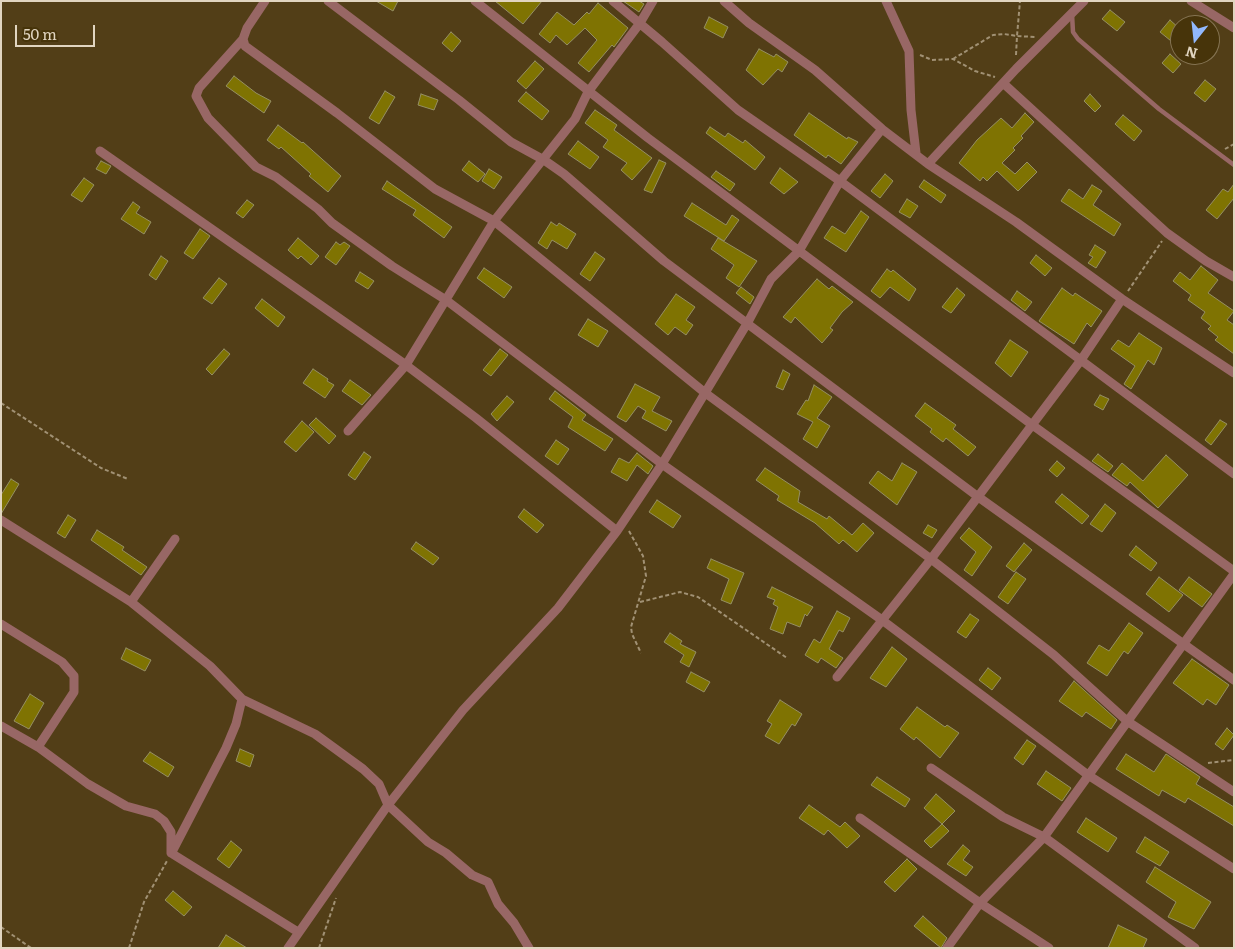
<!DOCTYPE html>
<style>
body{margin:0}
#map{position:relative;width:1235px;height:949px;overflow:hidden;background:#523e17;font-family:Literata,serif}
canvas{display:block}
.frame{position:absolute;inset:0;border:2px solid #e1d5c0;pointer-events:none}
.north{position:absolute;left:1170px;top:15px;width:50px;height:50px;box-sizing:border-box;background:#47340a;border:1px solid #857453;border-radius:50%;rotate:196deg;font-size:14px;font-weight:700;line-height:20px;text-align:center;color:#e1d5c0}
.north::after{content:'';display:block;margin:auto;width:18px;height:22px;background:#91b8fd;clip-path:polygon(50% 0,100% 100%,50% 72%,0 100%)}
.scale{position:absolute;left:15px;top:25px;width:80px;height:22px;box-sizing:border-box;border:2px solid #e1d5c0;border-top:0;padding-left:6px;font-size:15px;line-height:18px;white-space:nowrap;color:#e1d5c0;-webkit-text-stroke:4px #47340a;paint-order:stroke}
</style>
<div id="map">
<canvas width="1235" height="949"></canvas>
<div class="frame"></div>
<div class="north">N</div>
<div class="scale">50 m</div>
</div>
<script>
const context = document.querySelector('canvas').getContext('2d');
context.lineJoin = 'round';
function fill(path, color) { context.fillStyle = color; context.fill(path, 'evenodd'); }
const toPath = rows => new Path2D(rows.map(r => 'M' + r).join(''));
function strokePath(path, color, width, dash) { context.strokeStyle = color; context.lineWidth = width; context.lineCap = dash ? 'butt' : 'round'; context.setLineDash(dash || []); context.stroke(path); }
const building = toPath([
 [376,1,398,1,393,11,376,1],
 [495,1,542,1,523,24,495,1],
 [623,1,639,1,644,4,639,12,623,1],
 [598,3,628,28,614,47,612,45,589,72,578,63,597,40,585,28,567,45,556,35,550,43,539,34,557,12,574,25,587,12,589,14,598,3],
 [1110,10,1125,22,1117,31,1102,19,1110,10],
 [709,17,728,27,723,38,704,28,709,17],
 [1170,20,1180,29,1180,40,1176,45,1160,32,1170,20],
 [451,32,461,41,452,52,442,43,451,32],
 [759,49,774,57,776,54,788,62,782,72,778,69,763,85,746,70,759,49],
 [1170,54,1181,64,1173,73,1162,63,1170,54],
 [535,61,544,69,526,89,517,81,535,61],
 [234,76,256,93,271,101,264,113,226,86,234,76],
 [1205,80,1216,89,1205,102,1194,93,1205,80],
 [385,91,395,97,379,124,369,118,385,91],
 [526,92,549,111,542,120,518,101,526,92],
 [421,94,438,100,434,110,418,105,421,94],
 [1090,94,1101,106,1095,112,1084,101,1090,94],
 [595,110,617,125,614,130,652,158,632,180,621,170,627,163,603,147,608,140,585,123,595,110],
 [809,113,847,139,848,137,858,142,841,164,828,155,826,158,794,135,809,113],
 [1025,113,1034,122,1021,136,1023,138,1013,148,1015,150,1002,163,1015,174,1027,162,1037,172,1018,191,997,171,987,181,983,177,980,181,959,163,977,140,1001,118,1012,128,1025,113],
 [1123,115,1142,131,1134,141,1115,124,1123,115],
 [278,125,302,143,303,142,341,176,328,192,309,176,311,174,281,147,279,149,267,140,278,125],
 [710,127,725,137,728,133,743,143,745,140,765,157,755,170,706,133,710,127],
 [578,141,599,157,590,169,568,154,578,141],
 [659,160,666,163,652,193,644,190,659,160],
 [101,161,111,166,106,174,96,169,101,161],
 [469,161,485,174,478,182,462,170,469,161],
 [780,168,798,182,784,194,770,183,780,168],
 [489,169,502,177,494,189,482,181,489,169],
 [716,171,735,184,730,191,711,177,716,171],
 [885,174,893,181,880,198,871,191,885,174],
 [84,178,94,185,82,202,71,195,84,178],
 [924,180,946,195,941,203,919,187,924,180],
 [387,181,452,227,444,238,413,215,416,210,382,189,387,181],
 [1234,184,1234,198,1217,219,1206,210,1223,189,1228,192,1234,184],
 [1092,185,1102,191,1093,205,1121,224,1114,236,1061,201,1069,189,1083,199,1092,185],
 [907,199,918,206,910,218,899,212,907,199],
 [247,200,254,205,243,218,236,213,247,200],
 [133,202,140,207,136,213,151,222,144,234,121,219,133,202],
 [692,203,726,225,732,215,739,220,724,241,684,216,692,203],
 [861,211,869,217,846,252,824,238,832,226,845,234,861,211],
 [551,222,557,226,559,223,576,234,567,249,552,240,547,249,538,243,551,222],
 [200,229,210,236,193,259,184,253,200,229],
 [298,238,319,256,311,265,301,256,298,259,288,250,298,238],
 [718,238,757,261,739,287,726,278,734,265,711,249,718,238],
 [336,242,340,245,344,242,350,246,336,265,325,257,336,242],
 [1095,245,1106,252,1096,268,1088,263,1093,257,1089,255,1095,245],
 [595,252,605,259,590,281,580,274,595,252],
 [1036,255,1052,268,1045,276,1030,263,1036,255],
 [161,256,168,261,156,280,149,275,161,256],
 [1201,266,1218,280,1208,293,1234,311,1227,320,1234,325,1234,354,1215,340,1218,337,1208,329,1211,326,1201,318,1205,312,1188,300,1191,295,1173,281,1180,272,1190,280,1201,266],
 [484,268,512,287,504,298,477,278,484,268],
 [887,269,891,272,893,270,916,289,909,301,890,287,880,298,871,291,887,269],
 [360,272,374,281,368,289,355,281,360,272],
 [219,278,227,284,212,304,203,298,219,278],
 [817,279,829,289,832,286,853,302,842,312,830,328,833,330,822,343,795,317,791,323,783,317,817,279],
 [741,287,754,297,750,304,736,293,741,287],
 [957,288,965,295,951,313,942,307,957,288],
 [1062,288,1073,296,1075,293,1102,311,1091,327,1087,323,1074,344,1039,321,1062,288],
 [1017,291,1032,302,1025,311,1011,300,1017,291],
 [676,294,695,307,686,320,693,325,686,335,675,327,668,335,655,324,676,294],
 [262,299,285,317,278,327,255,308,262,299],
 [588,319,608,331,598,347,578,335,588,319],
 [1139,333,1162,348,1154,365,1148,360,1131,389,1124,384,1135,366,1111,349,1118,340,1129,347,1139,333],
 [1010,340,1028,352,1011,377,995,363,1010,340],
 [224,349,230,354,212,375,206,369,224,349],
 [500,349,508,355,491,376,483,370,500,349],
 [313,369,328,379,327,381,334,385,325,398,303,383,313,369],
 [783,370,790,374,783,390,776,387,783,370],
 [350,380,371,395,362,405,342,391,350,380],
 [635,384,660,397,652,411,672,421,666,431,642,418,646,411,638,406,626,422,617,417,635,384],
 [814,385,832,397,817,418,830,426,817,448,803,439,813,422,797,414,806,400,808,401,814,385],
 [555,391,586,415,582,420,613,439,605,451,568,427,573,417,549,399,555,391],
 [1100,395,1109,399,1103,410,1094,405,1100,395],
 [507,396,514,402,497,421,491,414,507,396],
 [925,403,956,425,953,429,976,447,968,456,946,438,943,442,930,432,932,429,915,416,925,403],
 [316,418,336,436,329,444,309,425,316,418],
 [1220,420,1227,424,1211,445,1205,440,1220,420],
 [302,421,314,432,296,452,284,442,302,421],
 [556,440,569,449,558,465,545,456,556,440],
 [364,452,371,457,355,480,348,475,364,452],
 [637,453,653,466,648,474,637,465,627,481,611,472,619,458,629,463,637,453],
 [1098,454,1113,466,1108,472,1092,461,1098,454],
 [1166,455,1188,475,1158,508,1130,482,1127,486,1112,475,1122,463,1143,481,1166,455],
 [1057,461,1065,468,1057,477,1049,470,1057,461],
 [902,463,917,472,897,505,869,483,878,471,892,481,902,463],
 [765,468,800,491,798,502,827,519,829,516,852,535,863,523,874,533,857,552,843,540,839,544,815,523,777,500,779,496,756,480,765,468],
 [11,479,19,484,1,514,1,495,11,479],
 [1062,494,1089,516,1082,524,1055,502,1062,494],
 [657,500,681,516,673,528,649,512,657,500],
 [1105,504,1116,513,1102,532,1090,524,1105,504],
 [524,509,544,525,537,533,518,517,524,509],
 [68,515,76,520,65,538,57,533,68,515],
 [928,525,937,530,932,538,923,533,928,525],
 [969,528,992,547,972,576,964,570,976,552,960,538,969,528],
 [97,530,124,547,122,550,147,567,141,575,91,540,97,530],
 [416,542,439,558,433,565,411,549,416,542],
 [1024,543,1032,550,1014,572,1006,566,1024,543],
 [1136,546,1157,563,1151,571,1129,555,1136,546],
 [711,559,744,573,731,604,721,600,729,579,707,568,711,559],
 [1016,572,1026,579,1008,604,998,597,1016,572],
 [1159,577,1183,595,1169,612,1146,594,1159,577],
 [1189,577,1212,594,1202,607,1179,590,1189,577],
 [772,587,813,607,807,616,805,614,800,627,787,622,783,634,770,629,778,607,773,604,775,600,767,597,772,587],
 [837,611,850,618,843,632,839,630,829,649,843,658,836,668,821,658,818,663,805,655,814,639,820,643,837,611],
 [970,614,979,620,966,638,957,632,970,614],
 [1129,623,1143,633,1128,654,1124,651,1107,676,1087,663,1099,645,1109,651,1129,623],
 [670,633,682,641,680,644,696,652,689,667,680,662,684,655,664,642,670,633],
 [892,647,907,659,886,687,870,678,892,647],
 [126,648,151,660,145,671,121,659,126,648],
 [1192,659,1229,685,1216,705,1207,699,1203,705,1173,683,1192,659],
 [988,668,1001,678,992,690,979,680,988,668],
 [691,672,710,682,704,692,686,682,691,672],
 [1074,681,1117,720,1111,729,1086,712,1082,717,1059,701,1074,681],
 [30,694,44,703,29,729,14,721,30,694],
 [780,700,802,714,795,726,792,724,779,744,765,736,772,724,767,721,780,700],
 [917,707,945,727,947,725,959,733,940,758,916,737,914,740,900,729,917,707],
 [1227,728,1234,735,1223,750,1215,744,1227,728],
 [1027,740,1036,746,1023,765,1014,758,1027,740],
 [240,749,254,755,250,767,236,761,240,749],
 [150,752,174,767,168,777,143,761,150,752],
 [1126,754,1154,772,1166,754,1200,777,1196,784,1234,807,1234,826,1188,798,1185,803,1162,790,1159,796,1116,769,1126,754],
 [1046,771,1071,788,1062,801,1037,784,1046,771],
 [877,777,910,799,905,807,871,785,877,777],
 [936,794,955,811,942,824,949,831,931,848,924,841,942,824,924,808,936,794],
 [809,805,840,827,845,822,860,836,847,848,828,830,824,835,799,818,809,805],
 [1086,818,1117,838,1108,852,1077,832,1086,818],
 [1145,837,1169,852,1160,866,1136,852,1145,837],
 [231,841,242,850,229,868,217,859,231,841],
 [963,845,970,851,963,860,973,867,966,876,947,864,963,845],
 [907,859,917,869,895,892,884,882,907,859],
 [1155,867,1211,902,1194,929,1168,917,1176,902,1146,882,1155,867],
 [173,891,192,907,184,916,165,900,173,891],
 [923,916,947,938,941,948,914,926,923,916],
 [1118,925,1147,939,1143,948,1108,948,1118,925],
 [226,935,247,948,218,948,226,935]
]);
fill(building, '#7f7302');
strokePath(building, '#958f63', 1);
strokePath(toPath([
 [920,55,932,60,953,59,975,71,995,77],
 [1016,55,1017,36,1035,37],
 [953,59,993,35,1004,34,1017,36,1020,1],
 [1225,149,1234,144],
 [1128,291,1162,241],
 [1,403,101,468,128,479],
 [629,531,643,556,646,576,631,627,632,634,641,653],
 [640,602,680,592,698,597,787,658],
 [1208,763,1234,760],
 [1,927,31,948],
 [129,948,144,902,167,861],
 [319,948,336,898]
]), '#a19174', 2, [4, 2.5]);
strokePath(toPath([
 [1072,14,1073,32,1078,39,1159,109,1234,165]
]), '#986765', 4.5);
strokePath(toPath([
 [265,1,247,28,243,39,245,46,337,113,435,189,494,221,704,392,931,559,1054,655,1127,721,1234,792],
 [328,1,459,100,511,142,544,160,564,174,664,261,977,496,1234,680],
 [475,1,648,138,1031,424,1234,571],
 [613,1,662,42,738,110,840,181,1234,474],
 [724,1,749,23,815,70,882,129,928,164,1016,222,1122,299,1234,373],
 [886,1,909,51,911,110,916,153],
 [1191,1,1234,28],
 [243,39,199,88,196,96,208,118,256,167,276,177,318,209,332,223,392,266,446,300,662,464,748,322,771,279,799,251,840,181,882,129],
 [1003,83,1167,233,1206,261,1234,277],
 [100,151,406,365,476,418,617,531],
 [928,164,1016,69,1084,1],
 [348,431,406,365,494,221,575,119,588,92,640,23,653,1],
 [1,520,131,602,210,666,242,699,315,734,363,769,379,784,388,805,428,842,446,853,472,875,488,882,498,904,514,923,529,948],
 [131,602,175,539],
 [1,624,62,662,74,676,74,692,38,747],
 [837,677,931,559,1081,360,1122,299],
 [1,726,38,747,88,784,126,806,155,814,164,821,171,832,171,853],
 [931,768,1003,817,1044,837,1195,948],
 [860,818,980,903,1049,948],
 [172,852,226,748,236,724,242,699],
 [171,853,298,932],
 [288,948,388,805,463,710,558,608,617,531,662,464,882,620,1088,775,1234,869],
 [947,948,980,903,1044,837,1234,574]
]), '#986765', 9);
</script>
